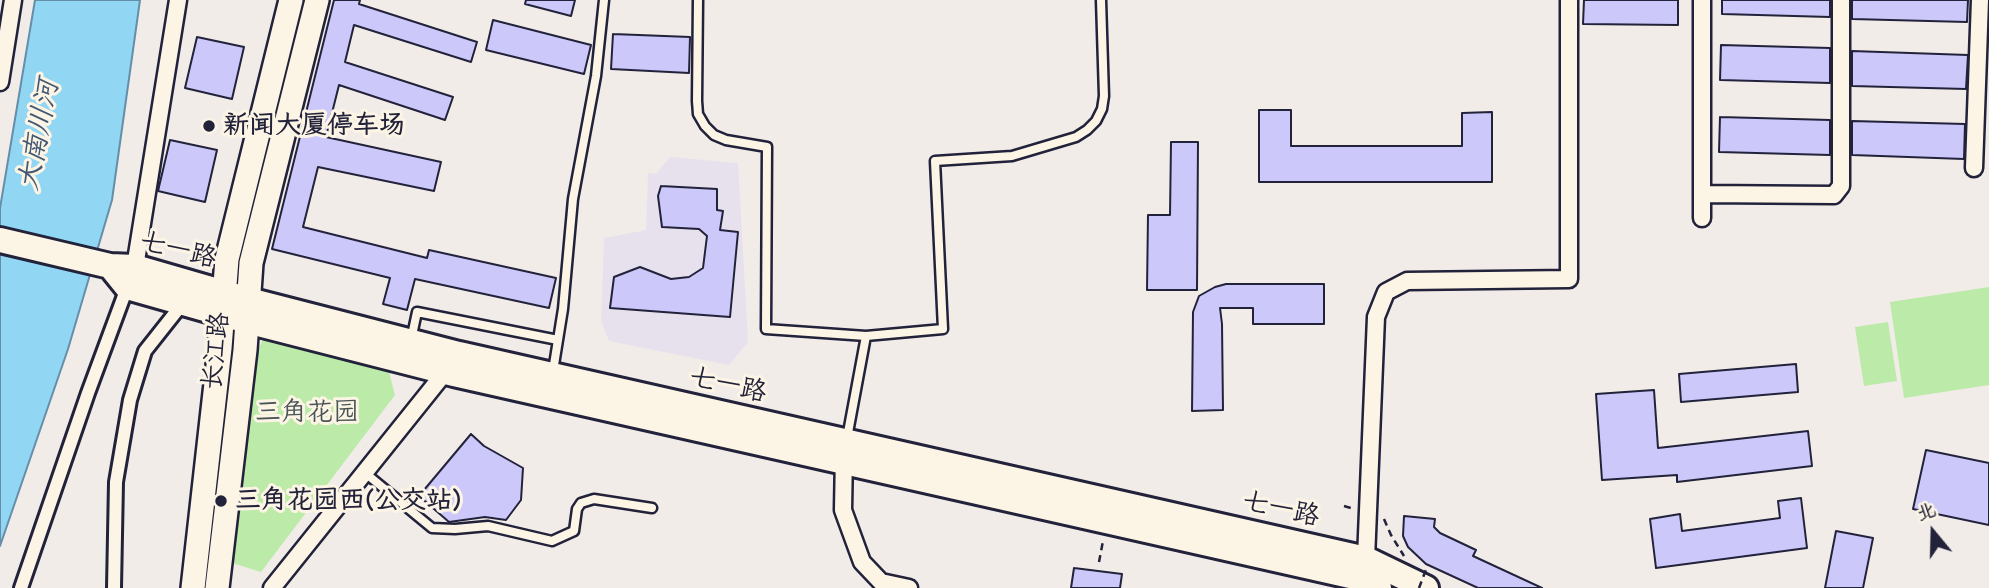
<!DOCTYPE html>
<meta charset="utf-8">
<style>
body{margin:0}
#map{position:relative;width:1989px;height:588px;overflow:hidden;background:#f2ece9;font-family:"Comic Neue","LXGW WenKai TC",sans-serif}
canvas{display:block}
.north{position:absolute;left:1898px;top:497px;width:70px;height:70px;-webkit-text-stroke:5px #fcf5e5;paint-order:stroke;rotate:341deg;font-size:19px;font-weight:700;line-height:28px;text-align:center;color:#22223b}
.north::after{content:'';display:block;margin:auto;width:24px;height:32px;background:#22223b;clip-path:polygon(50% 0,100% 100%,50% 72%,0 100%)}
</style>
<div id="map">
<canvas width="1989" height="588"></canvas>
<div class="north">北</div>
</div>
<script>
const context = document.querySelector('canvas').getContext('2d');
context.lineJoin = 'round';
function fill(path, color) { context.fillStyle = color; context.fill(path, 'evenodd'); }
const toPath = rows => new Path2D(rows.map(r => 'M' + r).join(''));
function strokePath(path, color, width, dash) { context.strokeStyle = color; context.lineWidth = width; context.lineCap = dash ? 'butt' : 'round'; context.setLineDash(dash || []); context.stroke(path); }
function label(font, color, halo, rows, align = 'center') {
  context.font = font + ' "Comic Neue","LXGW WenKai TC",sans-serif'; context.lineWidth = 6; context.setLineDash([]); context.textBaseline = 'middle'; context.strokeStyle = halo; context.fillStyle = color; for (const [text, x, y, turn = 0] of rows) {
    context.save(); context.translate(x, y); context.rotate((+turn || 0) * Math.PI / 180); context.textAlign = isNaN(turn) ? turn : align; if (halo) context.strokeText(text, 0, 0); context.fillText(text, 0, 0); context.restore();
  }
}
fill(toPath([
 [670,157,738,163,748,342,729,365,609,341,601,321,604,238,646,230,648,173,656,174]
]), '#e7e1ee');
fill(toPath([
 [1989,287,1989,385,1904,398,1890,302],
 [1888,322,1897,381,1864,386,1855,327],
 [263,340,389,372,395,395,261,572,232,563,252,360]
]), '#bbeaa9');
const water = toPath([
 [35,0,140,0,112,200,68,349,0,546,0,208,35,0]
]);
fill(water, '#91d6f3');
strokePath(water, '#658ea9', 2);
const building = toPath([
 [334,0,360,0,359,4,477,42,471,62,354,25,345,62,453,97,445,120,339,85,326,137,441,162,434,191,318,167,303,227,427,258,429,250,556,278,549,308,415,279,407,310,383,304,390,278,272,249,334,0],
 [526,0,575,0,571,16,525,4,526,0],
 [1584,0,1678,0,1678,25,1583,24,1584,0],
 [1722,0,1830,0,1830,17,1722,14,1722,0],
 [1852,0,1968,0,1967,22,1852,19,1852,0],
 [493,20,591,45,584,74,486,50,493,20],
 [613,34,690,37,689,73,611,69,613,34],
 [197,37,244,47,232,99,185,88,197,37],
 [1721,45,1830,48,1830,83,1720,80,1721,45],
 [1852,51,1968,55,1966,89,1852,86,1852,51],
 [1259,110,1291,110,1291,146,1462,146,1462,113,1492,112,1492,182,1259,182,1259,110],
 [1720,117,1830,120,1830,155,1719,152,1720,117],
 [1852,121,1965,124,1964,159,1852,155,1852,121],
 [170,140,217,150,205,202,158,191,170,140],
 [1171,142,1198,142,1197,290,1147,290,1148,215,1170,215,1171,142],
 [661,186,717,189,717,210,723,211,720,230,738,232,730,317,610,308,614,277,640,267,671,279,689,277,703,268,707,236,699,229,662,227,658,196,661,186],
 [1226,284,1324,284,1324,324,1253,324,1253,308,1220,308,1222,324,1223,410,1192,411,1193,312,1199,296,1215,287,1226,284],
 [1796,364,1798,392,1681,402,1679,374,1796,364],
 [1654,390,1658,448,1808,431,1812,466,1677,482,1677,475,1602,480,1596,394,1654,390],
 [471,434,484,446,523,468,521,500,506,520,485,517,449,522,419,496,471,434],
 [1926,450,1989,463,1989,525,1913,509,1926,450],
 [1801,498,1807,548,1656,568,1650,519,1680,514,1682,531,1780,518,1778,501,1801,498],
 [1404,516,1435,519,1434,527,1440,533,1476,550,1473,556,1542,588,1478,588,1426,564,1408,547,1403,536,1404,516],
 [1836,531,1873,538,1863,588,1825,588,1836,531],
 [1074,568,1122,574,1120,588,1071,588,1074,568]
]);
fill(building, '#ccc8fa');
strokePath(building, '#22223b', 2);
const service = toPath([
 [698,0,697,101,698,114,705,126,714,135,726,140,767,147,766,329,866,336,847,438],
 [866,336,943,329,935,161,1012,156,1076,137,1087,130,1096,121,1102,109,1104,96,1101,0],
 [411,340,417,312,558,340],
 [553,371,563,309,573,199,596,76,604,0],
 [364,472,432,528,455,529,488,526,552,541,574,531,577,509,581,503,594,499,652,508]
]);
const pedestrian = toPath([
 [21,588,88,393,128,285],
 [114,588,116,482,130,400,145,351,183,303]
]);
const minor = toPath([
 [1702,0,1702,218],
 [0,82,13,0],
 [1974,168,1980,0],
 [1702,194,1834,195,1841,186,1841,0],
 [135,267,178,0],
 [844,454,843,510,862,562,881,582,909,588],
 [1366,559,1376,317,1386,292,1407,281,1569,279,1569,0],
 [272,588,450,366]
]);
const secondary = toPath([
 [193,588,220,348,227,259,291,0],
 [217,588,245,350,251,263,317,0]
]);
const primary = toPath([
 [0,240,110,266,135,267,249,300,459,354,1366,559,1426,588],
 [110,266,127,287,247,321,454,374,1359,578,1379,588]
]);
strokePath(service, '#22223b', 13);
strokePath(pedestrian, '#22223b', 18);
strokePath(minor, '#22223b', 21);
strokePath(secondary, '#22223b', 28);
strokePath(primary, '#22223b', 30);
strokePath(toPath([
 [1344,506,1354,509],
 [1384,519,1391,535,1404,556],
 [1099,562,1103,541]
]), '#22223b', 2.5, [7, 5]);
strokePath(service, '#fcf5e5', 8);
strokePath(pedestrian, '#fcf5e5', 12);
strokePath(minor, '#fcf5e5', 16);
strokePath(secondary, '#fcf5e5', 23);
strokePath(primary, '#fcf5e5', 24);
strokePath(toPath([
 [1419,588,1427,567]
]), '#22223b', 2.5, [7, 5]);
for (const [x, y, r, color] of [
 [209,126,7,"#22223b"],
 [221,501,7,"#22223b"]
]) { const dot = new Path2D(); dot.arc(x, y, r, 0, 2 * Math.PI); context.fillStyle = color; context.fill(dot); strokePath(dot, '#fcf5e5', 2.5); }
label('bold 26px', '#22223b', '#fcf5e5', [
 ["新闻大厦停车场",223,126],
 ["三角花园西(公交站)",235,501]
], 'left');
label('26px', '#22223b', '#fcf5e5', [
 ["七一路",178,250,14],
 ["长江路",216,351,-84],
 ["七一路",728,385,13],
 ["七一路",1281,509,13]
]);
label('26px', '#485456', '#fcf5e5', [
 ["三角花园",307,413]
]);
label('italic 28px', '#435872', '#fcf5e5', [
 ["大南川河",39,135,-79]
]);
</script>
